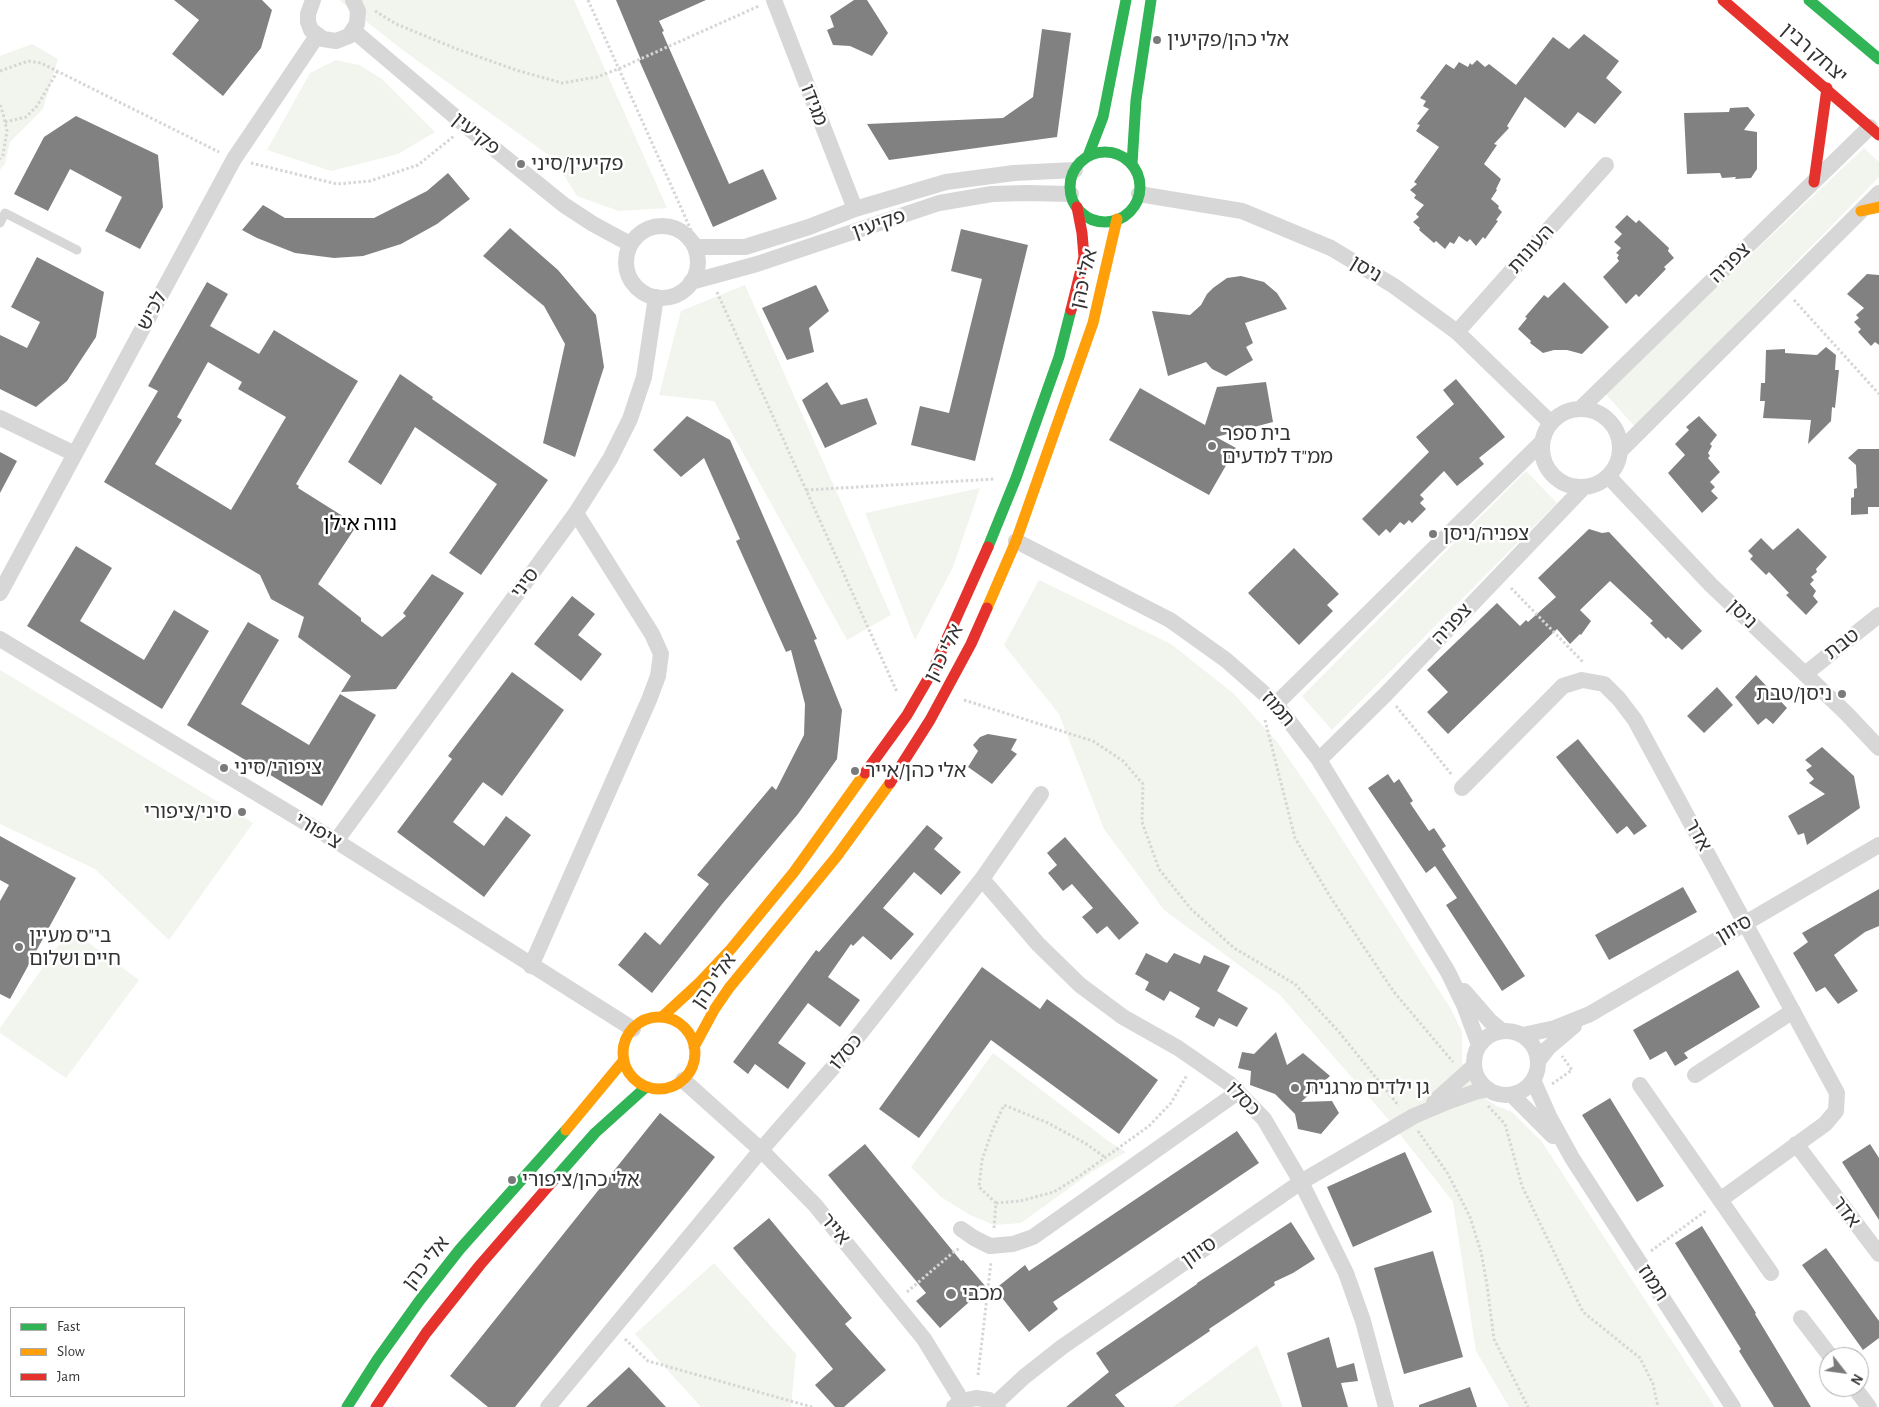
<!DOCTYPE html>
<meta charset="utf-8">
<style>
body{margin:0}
#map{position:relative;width:1879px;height:1407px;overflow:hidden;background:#fff;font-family:"Alegreya Sans",sans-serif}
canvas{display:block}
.legend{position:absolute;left:10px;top:1307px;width:175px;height:90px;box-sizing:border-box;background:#fff;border:1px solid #adadad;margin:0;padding:6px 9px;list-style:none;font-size:15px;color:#333}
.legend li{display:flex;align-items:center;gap:10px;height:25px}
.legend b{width:25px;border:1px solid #adadad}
.north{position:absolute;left:1819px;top:1347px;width:50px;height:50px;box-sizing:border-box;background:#fff;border:1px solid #adadad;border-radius:50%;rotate:120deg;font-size:14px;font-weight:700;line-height:20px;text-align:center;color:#333}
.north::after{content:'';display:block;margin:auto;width:18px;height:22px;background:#7a7a7a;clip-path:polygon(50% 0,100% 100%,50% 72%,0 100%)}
</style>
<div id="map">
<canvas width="1879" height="1407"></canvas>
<ul class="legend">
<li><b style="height:6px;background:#30b455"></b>Fast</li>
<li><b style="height:6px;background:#ff9f0a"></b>Slow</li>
<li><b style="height:6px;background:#e5322d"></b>Jam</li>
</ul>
<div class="north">N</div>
</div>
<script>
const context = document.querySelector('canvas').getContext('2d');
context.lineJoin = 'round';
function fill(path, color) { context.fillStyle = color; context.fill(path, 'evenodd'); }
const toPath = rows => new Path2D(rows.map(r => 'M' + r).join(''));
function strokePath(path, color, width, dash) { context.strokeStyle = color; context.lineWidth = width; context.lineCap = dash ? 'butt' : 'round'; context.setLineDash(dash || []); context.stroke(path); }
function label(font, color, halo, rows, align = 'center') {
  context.font = font + ' "Alegreya Sans","Noto Sans Hebrew",sans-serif'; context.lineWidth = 5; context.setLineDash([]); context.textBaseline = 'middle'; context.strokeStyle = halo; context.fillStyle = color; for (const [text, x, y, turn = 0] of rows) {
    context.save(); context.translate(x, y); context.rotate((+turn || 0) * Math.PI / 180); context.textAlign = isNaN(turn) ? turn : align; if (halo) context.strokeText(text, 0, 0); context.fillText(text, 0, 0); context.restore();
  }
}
fill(toPath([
 [339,0,574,0,667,208,619,211,577,196,554,159,404,51],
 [32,44,58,59,43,109,10,142,5,164,0,170,0,56],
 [336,60,359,65,382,79,435,132,398,154,331,171,267,150,310,73],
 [1864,148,1879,162,1879,177,1635,427,1605,393],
 [745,285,891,615,847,640,714,401,659,395,681,311],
 [1526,471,1557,503,1332,730,1302,696],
 [980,488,953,567,915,640,865,513],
 [1039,580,1171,644,1234,694,1278,743,1319,803,1451,1009,1462,1032,1462,1063,1487,1100,1497,1106,1512,1112,1542,1142,1715,1407,1509,1407,1476,1351,1453,1202,1388,1119,1280,995,1164,910,1104,829,1059,714,1004,645],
 [0,670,253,823,169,940,95,869,0,824],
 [70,929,139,980,66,1078,0,1033,0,1028],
 [993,1053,1111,1143,1126,1152,1093,1171,1021,1223,994,1225,970,1215,941,1197,911,1167],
 [714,1263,796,1354,791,1407,701,1407,635,1334],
 [1257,1345,1283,1407,1173,1407]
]), '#f1f5ed');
fill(toPath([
 [174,0,262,0,272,10,261,48,223,96,172,54,199,20],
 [616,0,706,0,659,21,664,31,662,32,729,184,763,169,777,199,713,227,639,60,641,60],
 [854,0,867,0,888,33,872,56,850,46,833,45,827,30,834,27,830,16],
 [1042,29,1071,33,1057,137,889,160,867,124,1003,118,1033,97],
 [1584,34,1619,61,1606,78,1622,92,1595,124,1578,112,1565,128,1525,97,1507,126,1509,128,1494,144,1497,145,1484,164,1501,179,1496,189,1497,190,1491,199,1499,206,1498,208,1502,212,1496,220,1498,221,1485,239,1483,237,1476,246,1470,239,1467,242,1459,236,1454,244,1450,242,1445,249,1436,241,1434,243,1419,230,1420,228,1413,222,1419,217,1416,214,1424,205,1414,198,1416,195,1410,190,1417,184,1414,182,1439,147,1416,131,1420,125,1417,124,1429,109,1423,106,1426,101,1420,98,1446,64,1454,69,1459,62,1468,67,1470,63,1472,65,1477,60,1485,67,1489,64,1516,85,1553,37,1569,49],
 [1748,107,1755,115,1744,130,1757,132,1757,169,1751,178,1735,179,1736,177,1722,178,1720,173,1687,174,1684,113,1729,112,1730,108],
 [76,116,158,155,163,207,140,249,105,231,122,197,70,169,48,211,14,194,44,137],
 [448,173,470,199,437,224,401,244,363,256,334,258,295,253,257,238,242,230,263,205,285,218,374,218,427,191],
 [1627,215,1636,223,1639,220,1669,248,1668,251,1674,258,1664,267,1666,269,1639,297,1636,294,1626,304,1603,277,1619,261,1617,258,1619,255,1616,253,1621,248,1614,242,1622,234,1615,227],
 [510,228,558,270,596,315,604,367,575,457,543,443,565,344,544,306,483,256],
 [961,229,1028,245,975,461,911,445,920,406,949,413,982,279,951,271],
 [37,257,104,292,96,337,67,381,36,407,0,389,0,335,27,348,40,322,11,307],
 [1867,274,1879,275,1879,345,1875,342,1871,346,1858,332,1861,329,1854,322,1859,318,1856,315,1864,308,1847,294],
 [1241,276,1264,282,1277,293,1287,309,1245,323,1253,343,1246,347,1253,360,1226,376,1212,369,1206,362,1168,376,1152,311,1190,315,1201,305,1207,294,1213,288,1227,278],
 [207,282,228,294,210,326,259,354,274,330,358,381,296,484,299,486,298,488,357,525,318,584,361,618,361,621,382,637,406,616,403,613,432,574,464,593,396,689,341,692,351,676,298,637,304,617,271,599,260,575,104,482,158,391,148,386],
 [208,362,242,382,238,389,286,417,231,510,155,464,182,420,177,417],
 [1564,282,1609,327,1582,354,1567,350,1554,350,1543,353,1530,343,1531,341,1518,329,1527,318,1525,317,1544,295,1548,298],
 [816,285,829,311,809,328,814,352,787,360,762,308],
 [1826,347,1836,355,1835,370,1839,370,1835,408,1832,407,1831,421,1808,444,1811,420,1763,418,1765,401,1760,401,1761,383,1765,383,1766,350,1785,349,1785,353,1817,355],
 [400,374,433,397,432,399,548,480,481,575,449,553,497,484,415,427,381,485,348,462],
 [1456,379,1505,437,1479,458,1484,464,1457,486,1444,471,1420,495,1424,499,1420,503,1426,509,1412,523,1409,520,1404,525,1400,522,1390,533,1386,529,1379,536,1362,519,1429,452,1416,437,1454,404,1443,390],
 [827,382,841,405,867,398,877,424,825,448,802,400],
 [1266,382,1273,422,1216,437,1236,448,1209,495,1109,440,1140,388,1205,425,1217,387],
 [687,416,730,440,817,639,814,640,842,710,837,759,798,814,723,903,652,993,618,965,645,932,660,945,709,884,697,875,772,786,776,790,804,735,805,704,791,650,786,652,736,541,740,539,704,458,681,477,653,450],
 [1699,416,1717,435,1710,444,1712,446,1708,453,1710,456,1708,458,1720,472,1710,482,1715,487,1711,491,1718,498,1702,513,1668,473,1685,455,1675,444,1689,430,1686,427],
 [1858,449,1879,449,1879,507,1868,507,1868,514,1851,515,1851,498,1854,497,1854,489,1857,488,1856,465,1848,458],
 [0,452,17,461,0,493],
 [1798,528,1827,557,1816,569,1817,572,1811,577,1814,580,1810,584,1816,591,1813,596,1818,602,1806,615,1786,595,1789,593,1769,572,1766,575,1750,559,1753,556,1748,551,1761,538,1773,550],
 [1589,529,1602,533,1609,532,1702,631,1682,650,1668,637,1666,639,1650,623,1653,621,1610,581,1580,610,1591,621,1581,635,1580,634,1570,644,1557,629,1448,734,1427,712,1448,692,1427,670,1497,603,1520,626,1526,620,1528,622,1556,597,1538,578],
 [76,546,112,568,80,621,144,660,174,610,209,631,162,709,27,626],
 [1294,548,1339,594,1327,605,1333,611,1299,645,1248,593],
 [572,596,595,614,578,635,602,654,581,681,534,644],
 [248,622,279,640,241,704,309,745,340,694,376,715,322,806,187,725],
 [512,672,564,710,502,796,483,782,453,822,484,846,506,816,531,835,484,897,397,832,452,759,448,756],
 [1756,675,1787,708,1773,724,1766,718,1758,725,1735,697],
 [1717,687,1733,705,1704,733,1687,716],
 [988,734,1017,739,1011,750,1017,754,992,784,968,767,978,751,973,745,980,737],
 [1578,739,1647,826,1634,835,1627,826,1617,834,1556,757],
 [1822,747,1854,776,1860,808,1807,845,1804,833,1798,835,1788,816,1825,794,1809,783,1814,779,1806,770,1812,766,1805,760],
 [1388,774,1394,783,1399,779,1413,801,1410,803,1429,831,1434,828,1446,846,1442,849,1525,976,1502,991,1446,905,1457,898,1435,866,1426,873,1368,788],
 [927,825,943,838,934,849,961,872,941,895,914,872,883,908,914,934,891,960,863,936,853,946,851,944,828,977,860,1000,840,1027,808,1003,778,1043,806,1063,788,1089,755,1064,748,1074,733,1062,816,950,819,952],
 [0,836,76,878,10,999,0,994,0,901,9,885,0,880],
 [1065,837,1139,923,1119,940,1107,926,1097,934,1082,917,1093,908,1072,884,1063,891,1048,873,1057,865,1047,853],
 [1683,887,1697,912,1609,960,1595,935],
 [1879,889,1879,926,1865,932,1834,955,1858,991,1838,1004,1825,987,1816,992,1793,953,1808,942,1802,933],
 [1146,953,1167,963,1174,953,1200,964,1204,955,1230,966,1217,991,1248,1008,1237,1027,1219,1018,1214,1027,1195,1017,1200,1008,1170,991,1164,1001,1145,990,1149,982,1135,974],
 [982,967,1040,1009,1047,999,1158,1080,1119,1134,991,1040,919,1138,879,1109],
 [1738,970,1760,1007,1684,1053,1688,1058,1675,1066,1666,1051,1650,1060,1633,1030],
 [1276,1032,1287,1065,1303,1053,1330,1076,1301,1102,1332,1101,1339,1113,1321,1134,1298,1129,1295,1114,1275,1094,1250,1085,1251,1071,1238,1068,1242,1052,1254,1054],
 [1610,1098,1664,1186,1637,1202,1582,1115],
 [660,1113,715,1157,515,1407,488,1407,450,1376],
 [1237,1131,1259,1163,1053,1302,1058,1309,1029,1332,995,1289,1025,1265,1029,1271],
 [865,1144,961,1261,963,1260,986,1287,940,1328,916,1301,926,1293,828,1175],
 [1870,1144,1879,1158,1879,1220,1842,1162],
 [1405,1152,1432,1212,1353,1247,1327,1187],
 [769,1218,852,1318,845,1324,886,1370,844,1407,835,1407,815,1385,833,1369,733,1248],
 [1291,1222,1315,1259,1293,1273,1274,1282,1275,1285,1209,1329,1210,1331,1115,1395,1125,1407,1066,1407,1109,1372,1096,1353,1197,1284,1197,1283],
 [1702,1226,1756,1313,1755,1314,1811,1407,1774,1407,1739,1351,1741,1349,1675,1243],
 [1826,1248,1879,1321,1879,1338,1863,1350,1802,1265],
 [1433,1251,1463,1357,1404,1374,1374,1268],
 [1329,1337,1337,1368,1354,1363,1358,1381,1341,1383,1348,1407,1302,1407,1287,1353],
 [629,1367,666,1407,586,1407],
 [1470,1387,1477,1407,1419,1407,1419,1405]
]), '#818181');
strokePath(toPath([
 [588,0,691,230],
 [375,11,396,24,457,49,516,70,562,83,597,77,618,69,759,6],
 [0,71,28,61,41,63,219,152],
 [0,105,3,113,7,131,3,155,0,159],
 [5,122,26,117,37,106,57,72],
 [251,163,337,184,370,181,418,165,454,136],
 [717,292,897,692],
 [1794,300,1879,394],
 [806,490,995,479],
 [1511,588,1583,662],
 [964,700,1093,741,1123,761,1143,784,1142,822,1159,869,1191,909,1234,948,1295,984,1339,1032,1399,1106],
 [1396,706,1452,775],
 [1265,720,1295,838,1331,898,1394,992,1453,1062],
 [1552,1084,1572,1070,1562,1056],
 [1488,1106,1505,1124,1522,1186,1583,1312,1640,1358,1653,1384,1658,1407],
 [1418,1131,1448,1174,1470,1217,1481,1252,1487,1285,1494,1339,1528,1407],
 [996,1203,979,1187,982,1160,992,1131,1004,1105,1048,1123,1085,1143,1106,1158],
 [994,1228,996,1203,1020,1201,1054,1192,1081,1175,1149,1126,1171,1103,1187,1075],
 [1651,1251,1707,1210],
 [907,1292,956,1250,960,1249],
 [625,1339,648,1361,812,1407],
 [978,1375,991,1262]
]), '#d6d6d6', 3, [2.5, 2.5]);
strokePath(toPath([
 [0,223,5,213,77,250]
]), '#d7d7d7', 9);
strokePath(toPath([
 [313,0,308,14,308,22,311,30,323,39,336,41,349,36,357,24,358,11,353,0],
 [774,0,855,209],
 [354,31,466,126,564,205,593,224,630,244],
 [1139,194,1242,211,1331,248,1394,286,1457,332,1551,423],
 '626 262a36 36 0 1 1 72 0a36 36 0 1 1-72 0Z',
 [694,245,699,247,745,247,809,227,855,209,946,182,1014,173,1075,170],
 [691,282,757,264,939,203,992,194,1026,193,1071,194],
 [1457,332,1606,165],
 [1580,409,1870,127],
 '1542 448a39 39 0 1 1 78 0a39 39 0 1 1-78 0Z',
 [0,418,75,454],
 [1620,451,1879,193],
 [1608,476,1711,585,1846,713,1879,748],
 [1016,541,1170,620,1226,660,1276,704,1319,760,1448,972,1464,1005,1479,1045],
 [0,593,234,159,317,36],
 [0,639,336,841,633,1029],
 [1805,674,1879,615],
 [1276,704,1542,442],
 [1319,760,1386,694,1584,487],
 [1462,788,1563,686,1582,680,1604,684,1619,699,1635,720,1837,1093,1836,1111,1825,1124,1720,1200],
 [336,841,576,513,610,459,630,419,644,377,656,297],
 [982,879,1038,944,1080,985,1123,1017,1178,1048,1230,1084,1264,1119,1301,1182,1346,1273,1363,1321,1386,1407],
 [531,966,649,700,658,676,661,654,652,634,576,513],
 [1464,991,1490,1021,1502,1031],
 '1474 1063a32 32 0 1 1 64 0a32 32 0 1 1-64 0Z',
 [1523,1035,1555,1028,1590,1014,1879,845],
 [1538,1061,1548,1048,1574,1026],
 [1695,1075,1793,1011],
 [683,1080,761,1150,815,1205,924,1339,962,1401],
 [1533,1080,1549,1116,1572,1158,1733,1407],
 [1640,1085,1771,1273],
 [1512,1095,1553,1136],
 [1434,1102,1474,1066],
 [1796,1144,1879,1254],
 [961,1229,974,1238,990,1246,1013,1244,1033,1237,1238,1092],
 [1801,1318,1831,1357],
 [1854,1387,1869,1407],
 [995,1404,1024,1377,1062,1347,1301,1182,1414,1116,1447,1102,1475,1092,1488,1089],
 [548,1407,761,1150,836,1064,982,879,1041,794],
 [954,1407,962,1401,976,1398,989,1400,998,1407]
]), '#d7d7d7', 16);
strokePath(toPath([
 [1809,0,1879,59],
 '1070 187a35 35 0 1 1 70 0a35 35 0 1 1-70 0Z',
 [1088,156,1103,117,1126,0],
 [1132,164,1136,100,1151,0],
 [988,547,1016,478,1059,357,1071,310],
 [552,1182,595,1133,646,1087],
 [347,1407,377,1360,420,1300,460,1249,566,1130]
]), '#30b455', 11);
strokePath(toPath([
 [1861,211,1879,207],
 [987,608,1016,541,1093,323,1117,219],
 [662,1017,700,982,731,949,794,872,865,773],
 '623 1053a36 36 0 1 1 72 0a36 36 0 1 1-72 0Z',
 [694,1047,714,1010,729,988,837,856,890,783],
 [566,1130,624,1060]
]), '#ff9f0a', 11);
strokePath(toPath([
 [1723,0,1879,135],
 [1814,182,1827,88],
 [1071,310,1084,257,1082,233,1077,207],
 [865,773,907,715,932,672,988,547],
 [890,783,930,720,971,644,987,608],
 [376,1407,426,1333,480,1265,552,1182]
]), '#e5322d', 11);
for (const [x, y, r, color] of [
 [1157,40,5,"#7a7a7a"],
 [521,164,5,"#7a7a7a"],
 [1212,446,5,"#7a7a7a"],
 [1433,534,5,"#7a7a7a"],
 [1842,694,5,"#7a7a7a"],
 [224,768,5,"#7a7a7a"],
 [855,771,5,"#7a7a7a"],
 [242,812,5,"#7a7a7a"],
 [19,947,5,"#7a7a7a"],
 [1295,1088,5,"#7a7a7a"],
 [512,1180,5,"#7a7a7a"],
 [951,1294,6,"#7a7a7a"]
]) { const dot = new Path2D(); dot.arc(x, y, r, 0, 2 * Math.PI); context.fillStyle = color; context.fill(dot); strokePath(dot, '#fff', 2); }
label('20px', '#333', '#fff', [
 ["אלי כהן/פקיעין",1167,40],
 ["פקיעין/סיני",531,164],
 ["בית ספר",1222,434],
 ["ממ\"ד למדעים",1222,457],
 ["צפניה/ניסן",1443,534],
 ["ניסן/טבת",1832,694,"right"],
 ["ציפורי/סיני",234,768],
 ["אלי כהן/אייר",865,771],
 ["סיני/ציפורי",232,812,"right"],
 ["בי\"ס מעיין",29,936],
 ["חיים ושלום",29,959],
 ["גן ילדים מרגנית",1305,1088],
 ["אלי כהן/ציפורי",522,1180],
 ["מכבי",962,1294]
], 'left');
label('20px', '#333', '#fff', [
 ["יצחק רבין",1814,53,41],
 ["מגידו",814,105,69],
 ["פקיעין",476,134,39],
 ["פקיעין",879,224,-19],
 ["העונות",1531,249,-48],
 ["צפניה",1730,263,-44],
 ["ניסן",1366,269,31],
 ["אלי כהן",1084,279,-77],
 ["לכיש",152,311,-62],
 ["סיני",525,583,-54],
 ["ניסן",1742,614,44],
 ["צפניה",1452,624,-47],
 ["טבת",1842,644,-38],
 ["אלי כהן",944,653,-63],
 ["תמוז",1278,709,49],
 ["ציפורי",318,831,31],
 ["אדר",1698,835,61],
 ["סיוון",1734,929,-30],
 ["אלי כהן",714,981,-55],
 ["כסלו",846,1052,-51],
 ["כסלו",1243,1099,45],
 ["אדר",1846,1212,53],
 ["אייר",835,1229,50],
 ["סיוון",1199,1252,-35],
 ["אלי כהן",426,1263,-52],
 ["תמוז",1653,1283,57]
]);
label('21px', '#000', '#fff', [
 ["נווה אילן",360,524]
]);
</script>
